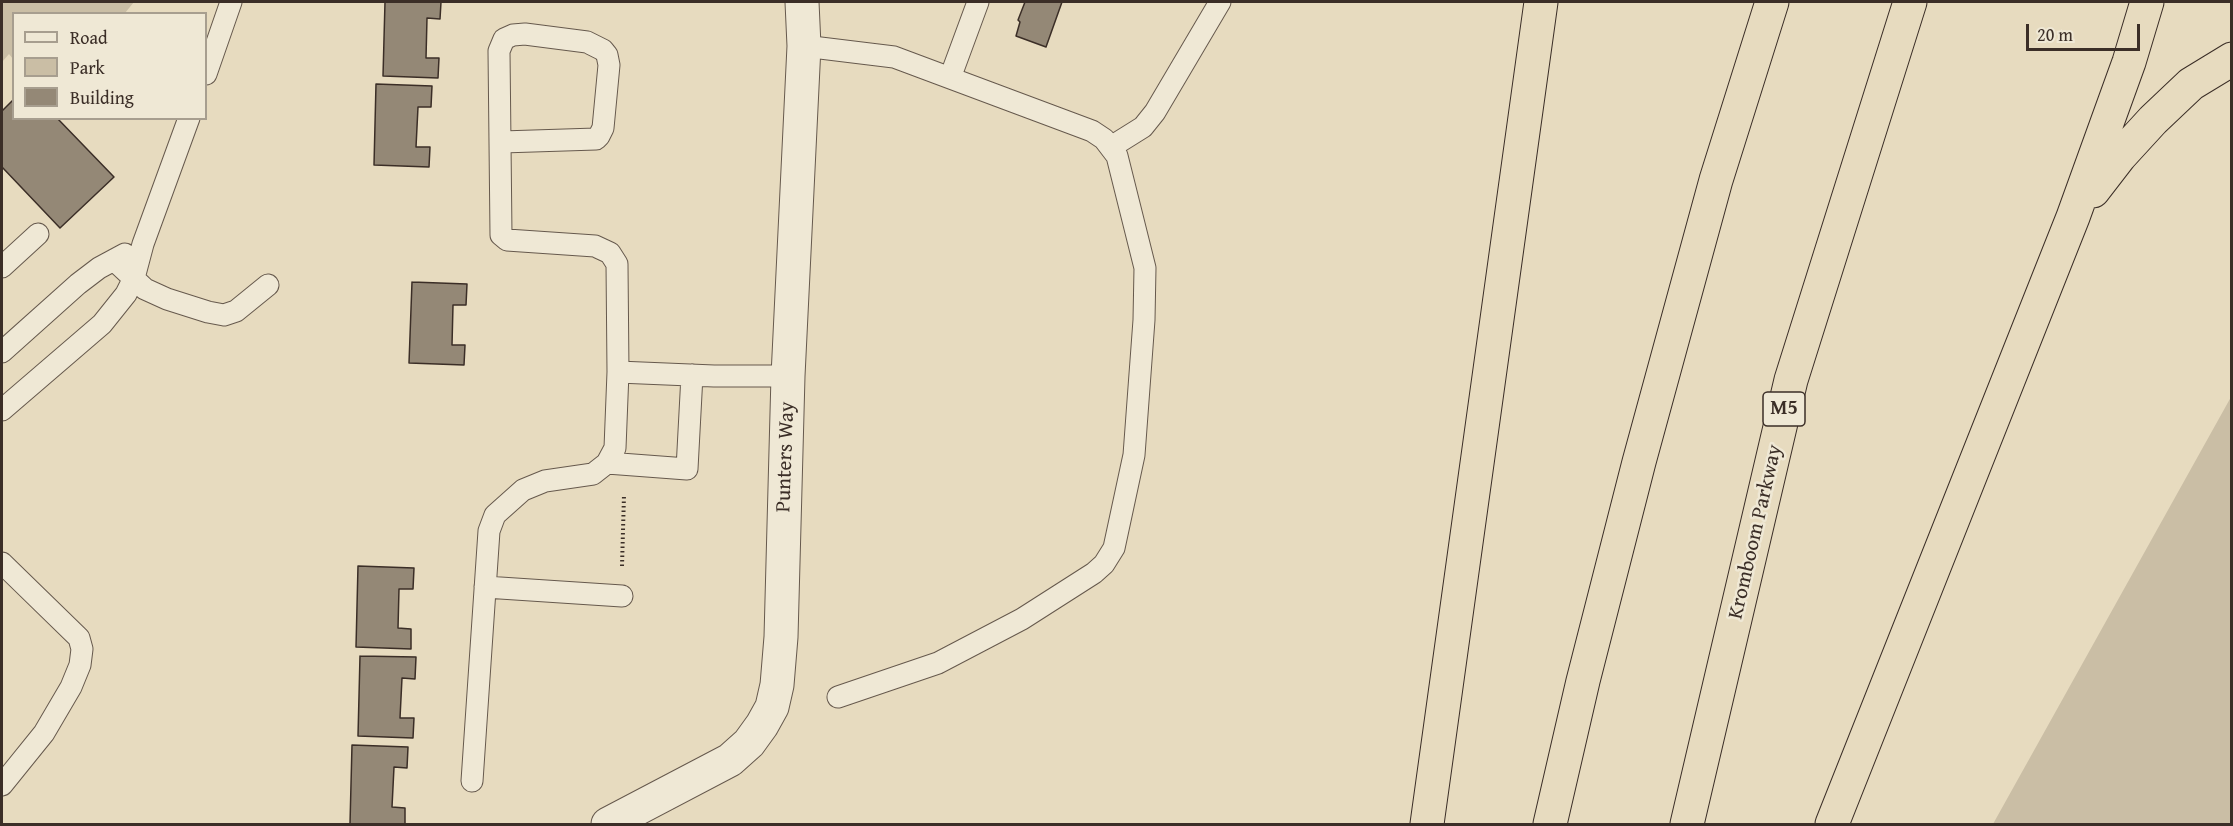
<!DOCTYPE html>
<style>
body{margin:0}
#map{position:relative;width:2233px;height:826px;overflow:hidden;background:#e7dbbf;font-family:"Gentium Book Plus",serif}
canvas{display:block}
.frame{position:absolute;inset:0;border:3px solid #3b2e27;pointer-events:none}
.legend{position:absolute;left:12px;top:12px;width:195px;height:108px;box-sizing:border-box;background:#efe8d5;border:2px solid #a79e8f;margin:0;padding:8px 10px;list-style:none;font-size:18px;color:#3b2e27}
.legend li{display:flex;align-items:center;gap:12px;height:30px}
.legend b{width:30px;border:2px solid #a79e8f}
.scale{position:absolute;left:2026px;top:24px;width:114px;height:27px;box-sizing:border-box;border:3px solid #3b2e27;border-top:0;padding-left:8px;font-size:18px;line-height:21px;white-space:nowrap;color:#3b2e27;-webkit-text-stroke:4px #efe8d5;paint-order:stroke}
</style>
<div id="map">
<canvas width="2233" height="826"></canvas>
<div class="frame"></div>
<ul class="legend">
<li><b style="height:8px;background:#efe8d5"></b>Road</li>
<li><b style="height:16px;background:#cabea5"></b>Park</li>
<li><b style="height:16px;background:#948876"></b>Building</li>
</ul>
<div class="scale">20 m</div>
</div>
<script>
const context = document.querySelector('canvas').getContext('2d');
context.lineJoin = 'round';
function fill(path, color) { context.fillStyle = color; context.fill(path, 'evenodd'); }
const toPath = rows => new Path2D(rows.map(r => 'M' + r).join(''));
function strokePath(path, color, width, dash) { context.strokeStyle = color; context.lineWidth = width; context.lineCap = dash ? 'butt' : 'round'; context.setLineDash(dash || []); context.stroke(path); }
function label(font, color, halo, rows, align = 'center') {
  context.font = font + ' "Gentium Book Plus",serif'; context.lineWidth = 5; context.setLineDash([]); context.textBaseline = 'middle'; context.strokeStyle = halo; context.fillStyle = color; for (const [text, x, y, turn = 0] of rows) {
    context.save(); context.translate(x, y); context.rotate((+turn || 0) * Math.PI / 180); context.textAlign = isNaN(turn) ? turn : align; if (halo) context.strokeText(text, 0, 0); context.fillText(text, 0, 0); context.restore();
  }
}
fill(toPath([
 [2,2,134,2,125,13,14,14,13,59,9,54,2,62],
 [2231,397,2231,824,1993,824]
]), '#cabea5');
const building = toPath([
 [385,2,441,2,440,19,427,18,426,58,439,58,438,78,383,76,385,2],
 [1025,2,1062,2,1046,47,1016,36,1020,22,1018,20,1025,2],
 [376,84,432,86,431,107,418,107,416,147,430,147,429,167,374,165,376,84],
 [14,99,14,118,57,118,114,177,60,228,2,167,2,111,14,99],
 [412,282,467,284,466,305,453,305,452,345,465,345,464,365,409,363,412,282],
 [358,566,414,568,413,589,399,589,398,628,411,629,411,649,356,647,358,566],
 [360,656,416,657,415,679,402,678,400,718,414,718,413,738,358,736,360,656],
 [352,745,408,747,407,768,394,767,392,807,405,808,405,824,350,824,352,745]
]);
fill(building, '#948876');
strokePath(building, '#3b2e27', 1.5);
const lane = toPath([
 [804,46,894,57,1092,131,1104,139,1117,156,1145,268,1144,320,1134,455,1114,548,1104,564,1094,573,1022,619,938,663,838,697],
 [206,74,231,2],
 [950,78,978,2],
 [1111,147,1143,127,1155,112,1220,2],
 [114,260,145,289,167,299,208,312,224,315,236,311,268,285],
 [2,267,38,234],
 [2,352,78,284,99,268,125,254],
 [618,372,714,376,788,376],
 [2,410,102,324,126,294,134,278,143,244,189,118],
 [607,463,687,469,692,375],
 [2,563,79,638,82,649,80,665,71,687,44,733,2,785],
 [485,587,622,596],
 [472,781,489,531,495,515,523,490,545,481,593,474,607,463,615,448,618,372,617,264,610,253,595,246,507,240,501,235,499,51,504,39,513,35,525,34,587,42,603,50,607,55,609,65,603,128,599,136,596,139,502,142]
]);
const street = toPath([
 [608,824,730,760,749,743,762,725,772,707,777,685,781,637,788,376,804,46,802,2]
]);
const highway = toPath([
 [2093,191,2120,156,2153,120,2191,84,2232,59],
 [1427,824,1541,2],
 [1550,824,1583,681,1639,462,1716,180,1772,2],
 [1687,824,1791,380,1910,2],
 [1832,824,2073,217,2129,62,2147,2]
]);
strokePath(lane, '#66594d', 23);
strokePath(street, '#66594d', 35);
strokePath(highway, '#3b2e27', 35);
strokePath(toPath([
 [622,566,624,495]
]), '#3b2e27', 4, [1.5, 3]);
strokePath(lane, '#efe8d5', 21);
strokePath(street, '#efe8d5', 33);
strokePath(highway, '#e7dbbf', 33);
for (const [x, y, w] of [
 [1784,409,42]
]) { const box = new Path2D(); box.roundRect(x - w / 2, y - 17, w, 34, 4.5); context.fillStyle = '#efe8d5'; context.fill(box); strokePath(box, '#3b2e27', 1.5); }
label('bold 20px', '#3b2e27', null, [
 ["M5",1784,409]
]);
label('21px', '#3b2e27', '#efe8d5', [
 ["Punters Way",786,457,-88],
 ["Kromboom Parkway",1756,532,-77]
]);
</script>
